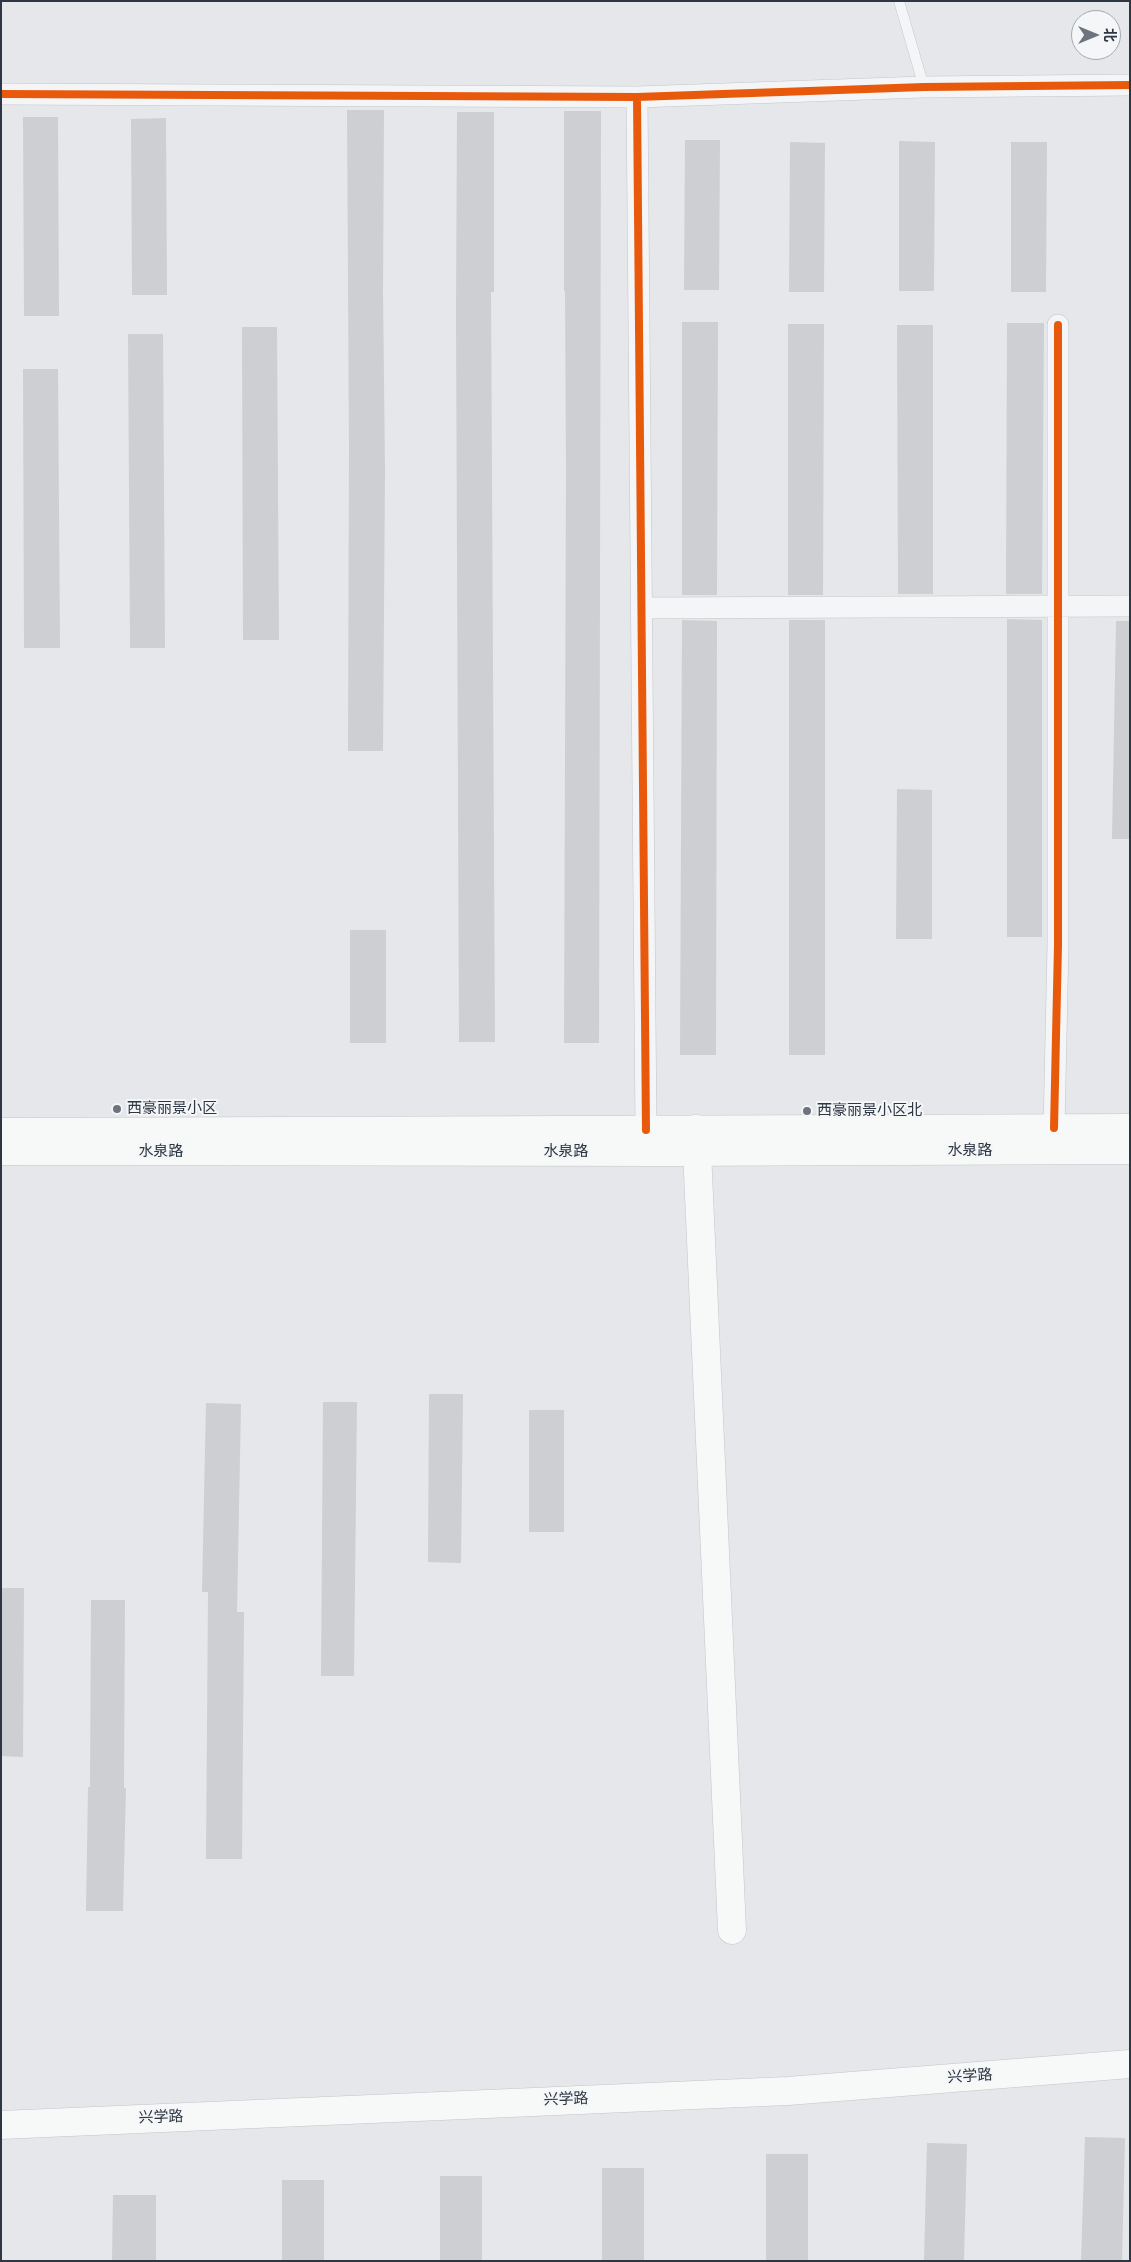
<!DOCTYPE html>
<meta charset="utf-8">
<style>
body{margin:0}
#map{position:relative;width:1131px;height:2262px;overflow:hidden;background:#e5e7ea;font-family:"Titillium Web","Noto Sans SC",sans-serif}
canvas{display:block}
.frame{position:absolute;inset:0;border:2px solid #2d3642;pointer-events:none}
.north{position:absolute;left:1071px;top:10px;width:50px;height:50px;box-sizing:border-box;background:#f4f6f8;border:1px solid #a4a9af;border-radius:50%;rotate:90deg;font-size:14px;font-weight:700;line-height:20px;text-align:center;color:#2d3642}
.north::after{content:'';display:block;margin:auto;width:18px;height:22px;background:#6d747d;clip-path:polygon(50% 0,100% 100%,50% 72%,0 100%)}
</style>
<div id="map">
<canvas width="1131" height="2262"></canvas>
<div class="frame"></div>
<div class="north">北</div>
</div>
<script>
const context = document.querySelector('canvas').getContext('2d');
context.lineJoin = 'round';
function fill(path, color) { context.fillStyle = color; context.fill(path, 'evenodd'); }
const toPath = rows => new Path2D(rows.map(r => 'M' + r).join(''));
function strokePath(path, color, width, dash) { context.strokeStyle = color; context.lineWidth = width; context.lineCap = dash ? 'butt' : 'round'; context.setLineDash(dash || []); context.stroke(path); }
function label(font, color, halo, rows, align = 'center') {
  context.font = font + ' "Titillium Web","Noto Sans SC",sans-serif'; context.lineWidth = 4; context.setLineDash([]); context.textBaseline = 'middle'; context.strokeStyle = halo; context.fillStyle = color; for (const [text, x, y, turn = 0] of rows) {
    context.save(); context.translate(x, y); context.rotate((+turn || 0) * Math.PI / 180); context.textAlign = isNaN(turn) ? turn : align; if (halo) context.strokeText(text, 0, 0); context.fillText(text, 0, 0); context.restore();
  }
}
fill(toPath([
 [347,110,384,110,383,291,385,471,383,751,348,751,349,450],
 [564,111,601,111,599,1043,564,1043,566,470,565,291,564,291],
 [457,112,494,112,494,292,491,292,495,1042,459,1042,456,314],
 [23,117,58,117,59,316,24,316],
 [166,118,167,295,132,295,131,119],
 [685,140,720,140,719,290,684,290],
 [899,141,935,142,934,291,899,291],
 [790,142,825,143,824,292,789,292],
 [1011,142,1047,142,1046,292,1011,292],
 [682,322,718,322,717,595,682,595],
 [1007,323,1044,323,1042,594,1006,594],
 [788,324,824,324,823,595,788,595],
 [897,325,933,325,933,594,898,594],
 [242,327,277,327,279,640,243,640],
 [128,334,163,334,165,648,130,648],
 [23,369,58,369,60,648,24,648],
 [1007,619,1042,620,1042,937,1007,937],
 [682,620,717,621,716,1055,680,1055],
 [789,620,825,620,825,1055,789,1055],
 [1116,621,1130,621,1130,839,1112,839],
 [897,789,932,790,932,939,896,939],
 [350,930,386,930,386,1043,350,1043],
 [429,1394,463,1394,461,1563,428,1562],
 [323,1402,357,1402,354,1676,321,1676],
 [206,1403,241,1404,237,1612,244,1612,242,1859,206,1859,208,1592,202,1592],
 [529,1410,564,1410,564,1532,529,1532],
 [1,1588,24,1588,23,1757,1,1756],
 [91,1600,125,1600,124,1788,126,1788,123,1911,86,1911,88,1787,90,1787],
 [1085,2137,1125,2138,1122,2261,1081,2261],
 [927,2143,967,2144,964,2261,924,2261],
 [766,2154,808,2154,808,2261,766,2261],
 [602,2168,644,2168,644,2261,602,2261],
 [440,2176,482,2176,482,2261,440,2261],
 [282,2180,324,2180,324,2261,282,2261],
 [113,2195,156,2195,156,2261,112,2261]
]), '#cdcfd2');
const lane = toPath([
 [899,1,924,87]
]);
const street = toPath([
 [1,94,637,97,924,87,1130,85],
 [637,97,646,1130],
 [642,608,1130,606],
 [1054,1128,1058,945,1058,325]
]);
const secondary = toPath([
 [696,1129,732,1930]
]);
const primary = toPath([
 [1,1132,1130,1128],
 [1,1151,668,1152,1130,1150],
 [1,2125,788,2091,1130,2064]
]);
strokePath(lane, '#c3c5c8', 11);
strokePath(street, '#c3c5c8', 22);
strokePath(secondary, '#c3c5c8', 29);
strokePath(primary, '#c2c4c7', 29);
strokePath(lane, '#f4f5f6', 10);
strokePath(street, '#f4f5f6', 21);
strokePath(secondary, '#f7f8f8', 28);
strokePath(primary, '#f7f8f8', 28);
strokePath(toPath([
 [1,94,637,97,924,87,1130,85],
 [637,97,646,1130],
 [1054,1128,1058,945,1058,325]
]), '#e8590c', 8);
for (const [x, y, r, color] of [
 [117,1109,5,"#6d747d"],
 [807,1111,5,"#6d747d"]
]) { const dot = new Path2D(); dot.arc(x, y, r, 0, 2 * Math.PI); context.fillStyle = color; context.fill(dot); strokePath(dot, '#f4f6f8', 2); }
label('15px', '#2d3642', '#f4f6f8', [
 ["西豪丽景小区",127,1109],
 ["西豪丽景小区北",817,1111]
], 'left');
label('15px', '#2d3642', '#f4f6f8', [
 ["水泉路",970,1151],
 ["水泉路",161,1152],
 ["水泉路",566,1152],
 ["兴学路",970,2077,-4],
 ["兴学路",566,2100,-2],
 ["兴学路",161,2118,-2]
]);
</script>
